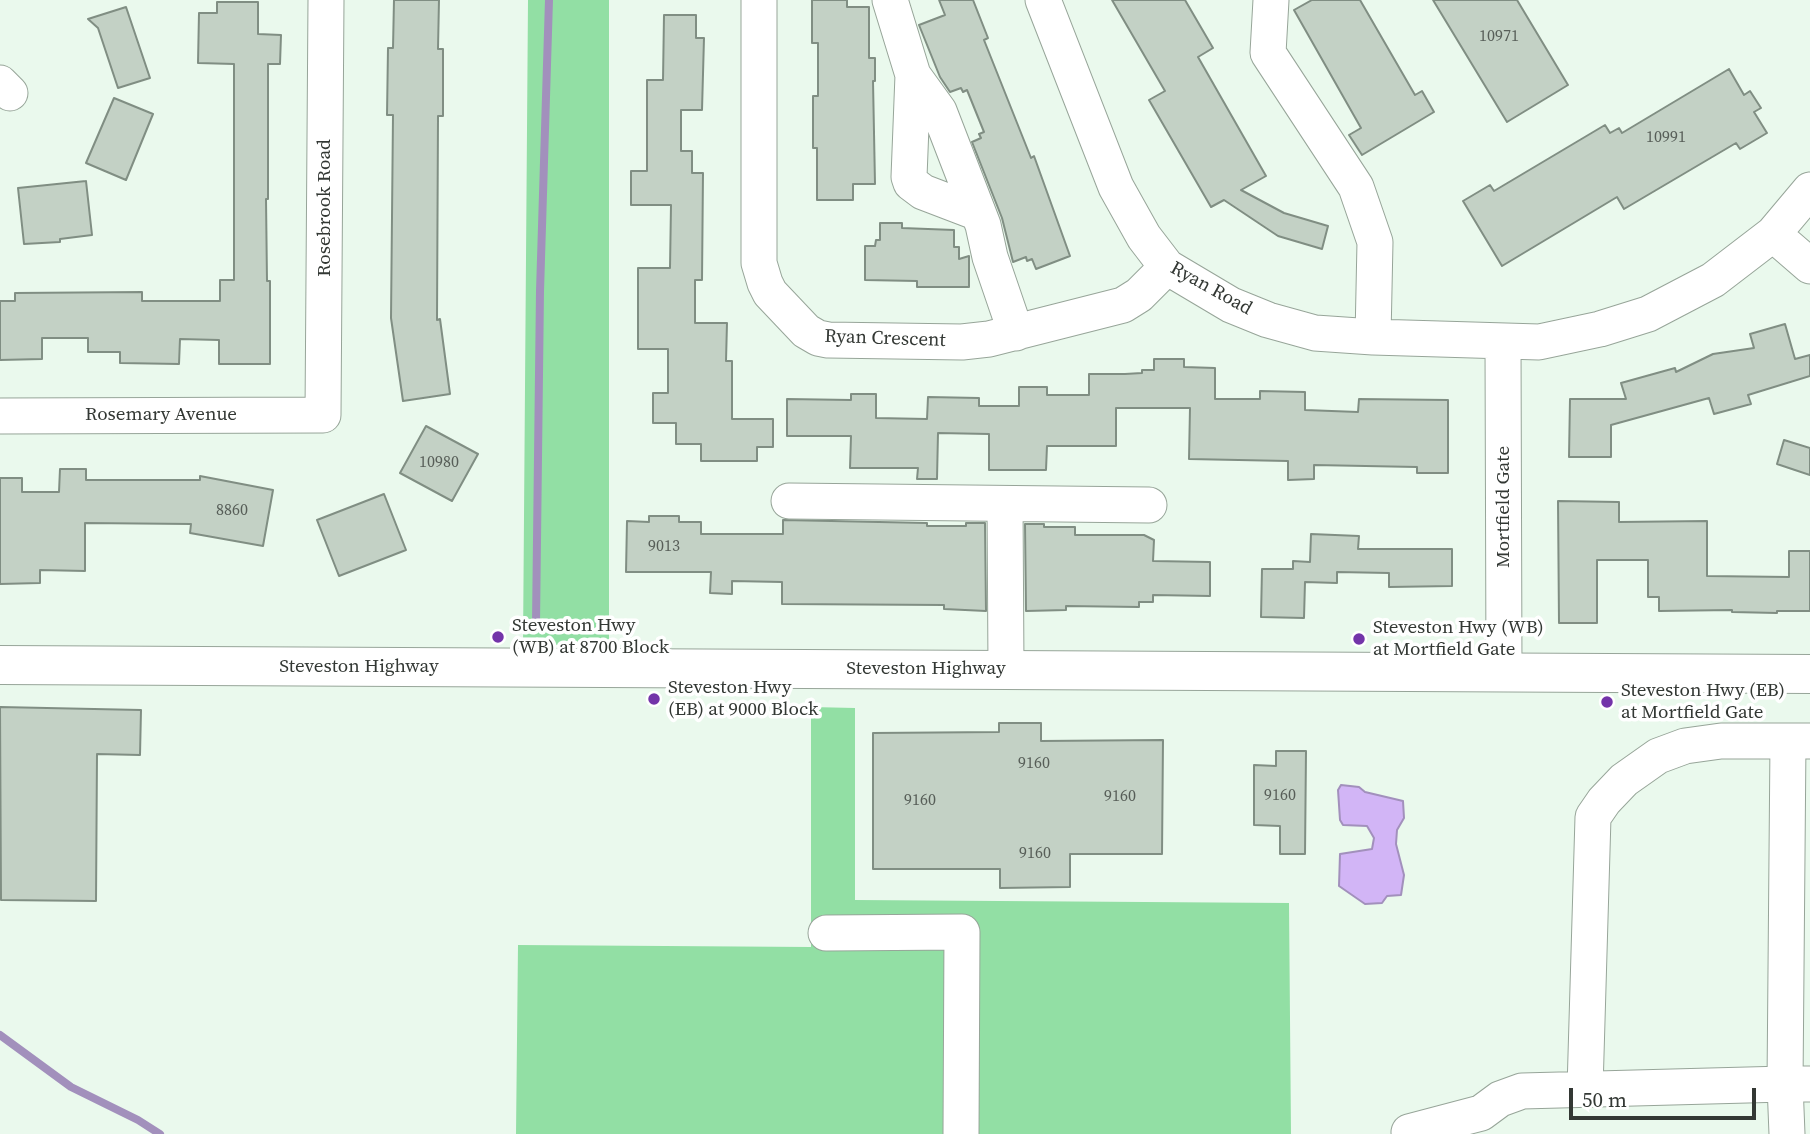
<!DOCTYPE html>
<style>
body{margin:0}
#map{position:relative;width:1810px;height:1134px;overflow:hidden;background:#eaf9ed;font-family:"Source Serif 4",serif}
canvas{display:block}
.scale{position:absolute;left:1569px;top:1088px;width:187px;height:32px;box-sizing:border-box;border:4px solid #333834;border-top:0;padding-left:9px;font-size:21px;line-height:24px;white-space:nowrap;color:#333834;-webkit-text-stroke:5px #fff;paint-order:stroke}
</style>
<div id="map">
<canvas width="1810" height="1134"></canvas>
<div class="scale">50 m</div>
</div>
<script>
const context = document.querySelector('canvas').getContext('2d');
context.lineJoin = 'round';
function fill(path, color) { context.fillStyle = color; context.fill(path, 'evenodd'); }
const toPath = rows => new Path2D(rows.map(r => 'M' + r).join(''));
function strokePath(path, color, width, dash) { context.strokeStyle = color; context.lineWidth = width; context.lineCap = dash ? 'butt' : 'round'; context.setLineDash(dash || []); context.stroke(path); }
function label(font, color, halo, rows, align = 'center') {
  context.font = font + ' "Source Serif 4",serif'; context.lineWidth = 7; context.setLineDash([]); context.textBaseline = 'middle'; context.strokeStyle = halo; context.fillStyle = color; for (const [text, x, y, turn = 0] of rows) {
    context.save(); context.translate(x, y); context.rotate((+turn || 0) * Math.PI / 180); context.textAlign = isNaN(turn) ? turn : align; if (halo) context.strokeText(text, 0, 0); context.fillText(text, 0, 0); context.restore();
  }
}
fill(toPath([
 [528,0,609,0,609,645,523,645],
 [811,707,855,708,855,900,1289,903,1291,1134,516,1134,518,945,811,947]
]), '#92dfa4');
const water = toPath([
 [1341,785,1359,787,1365,792,1403,801,1404,818,1397,830,1396,844,1404,875,1401,895,1387,896,1382,903,1365,904,1339,886,1340,854,1372,849,1374,838,1367,826,1343,825,1340,820,1338,790,1341,785]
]);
fill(water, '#d2b5f6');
strokePath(water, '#a290bc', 2);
strokePath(toPath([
 [536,623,540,291,549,0],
 [0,1035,71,1087,138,1120,160,1134]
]), '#a290bc', 8);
const building = toPath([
 [394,0,439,0,438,49,443,49,443,116,438,116,437,320,440,319,450,394,403,401,391,318,393,115,387,115,388,48,393,48,394,0],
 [812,0,847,0,847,7,869,7,869,58,875,58,875,81,873,81,875,184,853,184,853,200,817,200,817,148,813,148,813,96,818,96,818,43,812,43,812,0],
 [939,0,973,0,988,38,984,40,1031,158,1034,156,1070,256,1036,269,1032,259,1027,261,1026,257,1013,262,1002,218,972,142,981,138,979,134,984,132,967,90,963,92,961,88,950,92,940,77,919,25,945,15,939,0],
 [1112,0,1185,0,1213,48,1198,57,1266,176,1241,190,1284,213,1328,226,1322,249,1278,236,1224,200,1211,207,1149,100,1165,91,1112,0],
 [1312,0,1360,0,1415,95,1422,91,1434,112,1362,155,1349,135,1361,128,1294,10,1312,0],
 [1433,0,1517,0,1568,85,1507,122,1433,0],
 [217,2,258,2,258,34,281,35,280,64,268,64,268,199,266,199,267,281,270,281,270,364,219,364,219,340,180,339,179,364,120,363,120,352,88,352,88,338,42,338,42,359,0,360,0,301,15,301,15,293,142,292,142,301,220,301,220,280,234,280,234,64,198,63,199,13,217,13,217,2],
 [126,7,150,78,118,88,98,28,88,19,126,7],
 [664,15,696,15,696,38,704,38,702,110,681,110,681,151,692,151,692,173,703,173,702,280,695,280,695,323,727,323,726,361,732,361,732,419,773,419,773,447,757,447,757,461,701,461,701,444,676,444,676,423,653,423,653,393,668,393,668,349,638,349,638,268,670,268,671,205,631,205,631,171,647,171,647,80,663,80,664,15],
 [1729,69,1744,95,1750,91,1761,108,1754,112,1767,133,1740,149,1736,143,1624,209,1617,197,1502,266,1463,201,1490,185,1494,191,1605,125,1610,133,1619,128,1622,133,1729,69],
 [114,98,153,114,126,180,86,163,114,98],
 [86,181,92,235,60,239,60,242,24,244,18,188,86,181],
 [880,223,902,223,902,228,954,230,954,247,959,247,959,259,969,256,969,287,917,287,917,281,865,280,865,246,875,246,876,240,880,240,880,223],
 [1785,324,1795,359,1810,355,1810,376,1748,395,1751,404,1714,414,1709,398,1611,425,1611,457,1569,457,1570,399,1626,399,1621,383,1675,368,1676,372,1713,354,1754,348,1750,334,1785,324],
 [1154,359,1184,359,1184,367,1215,368,1215,399,1260,399,1260,391,1305,392,1305,410,1358,412,1359,399,1448,400,1448,473,1417,473,1417,467,1314,465,1314,479,1288,480,1288,461,1189,459,1190,408,1116,408,1116,446,1047,446,1046,470,989,470,989,434,938,433,937,479,917,479,918,468,850,468,851,436,787,436,787,399,851,400,851,394,876,394,876,418,927,419,928,397,979,398,979,406,1019,406,1019,387,1047,387,1047,395,1089,395,1089,374,1125,374,1142,373,1142,370,1154,370,1154,359],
 [426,426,478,454,452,501,400,473,426,426],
 [1784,440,1810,448,1810,475,1777,464,1784,440],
 [60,469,86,469,86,480,200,480,200,476,273,490,263,546,190,533,191,524,85,523,85,571,40,570,40,583,0,584,0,478,22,478,22,492,59,492,60,469],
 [384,494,406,550,339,576,317,520,384,494],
 [1558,501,1619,502,1619,522,1707,521,1707,576,1789,577,1789,551,1810,551,1810,611,1777,611,1777,613,1732,612,1732,610,1659,611,1659,597,1648,597,1648,560,1597,560,1597,623,1559,623,1558,501],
 [649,516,679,516,679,522,701,522,701,534,783,534,783,520,927,523,927,526,966,526,966,523,985,523,986,611,944,609,944,605,782,604,782,582,732,581,732,594,710,593,711,572,626,572,627,521,649,522,649,516],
 [1025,524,1044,524,1044,527,1075,527,1075,535,1144,535,1154,540,1153,561,1210,562,1210,596,1153,595,1153,602,1139,602,1139,607,1066,606,1066,610,1026,611,1025,524],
 [1311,534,1359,536,1358,549,1452,549,1452,586,1389,587,1389,573,1337,572,1337,583,1305,582,1304,618,1261,617,1262,569,1293,569,1293,561,1310,562,1311,534],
 [0,707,141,710,140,755,97,754,96,901,1,900,0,707],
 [999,723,1041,723,1041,741,1163,740,1162,854,1070,854,1070,887,1000,888,1000,869,873,869,873,733,999,732,999,723],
 [1276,751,1306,751,1305,854,1280,854,1280,826,1254,825,1254,765,1276,766,1276,751]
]);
fill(building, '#c3d1c5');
strokePath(building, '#808e83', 2);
const minor = toPath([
 [759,0,759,263,765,283,770,293,806,331,818,338,828,340,962,342,989,339,1123,305,1139,295,1167,267],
 [890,0,913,75,939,111,983,225,990,257,1016,333],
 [1043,0,1116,187,1144,237,1167,267,1231,305,1268,320,1315,333,1373,337,1539,342,1600,329,1648,314,1713,280,1773,234,1810,190],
 [1271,0,1268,53,1356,187,1375,242,1373,337],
 [913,75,909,177,911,183,923,192,978,213],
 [0,83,10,93],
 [1773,234,1810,266],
 [1503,342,1504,672],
 [0,416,323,415,326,0],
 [789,501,1149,505],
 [1005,504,1006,669],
 [826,933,962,932,961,1134],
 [1585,1089,1593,817,1604,801,1624,780,1658,756,1685,746,1721,741,1788,741],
 [1409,1132,1481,1113,1500,1099,1522,1091,1785,1084,1788,741,1810,741],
 [1787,1134,1785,1084,1810,1084]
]);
const major = toPath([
 [0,665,1810,674]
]);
strokePath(minor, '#97a599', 37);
strokePath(major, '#97a599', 40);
strokePath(minor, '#fff', 35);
strokePath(major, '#fff', 38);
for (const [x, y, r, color] of [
 [498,637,7,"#7334a9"],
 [1359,639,7,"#7334a9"],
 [654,699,7,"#7334a9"],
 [1607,702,7,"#7334a9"]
]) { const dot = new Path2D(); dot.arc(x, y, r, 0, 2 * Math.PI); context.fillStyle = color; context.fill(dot); strokePath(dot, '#fff', 2.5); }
label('16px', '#575e58', null, [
 ["10971",1499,37],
 ["10991",1666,138],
 ["10980",439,463],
 ["8860",232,511],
 ["9013",664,547],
 ["9160",1034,764],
 ["9160",1280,796],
 ["9160",1120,797],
 ["9160",920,801],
 ["9160",1035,854]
]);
label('19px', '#333834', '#fff', [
 ["Rosebrook Road",325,208,-90],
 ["Ryan Road",1211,289,29],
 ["Ryan Crescent",885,339,2],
 ["Rosemary Avenue",161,415],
 ["Mortfield Gate",1504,507,-90],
 ["Steveston Highway",359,667],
 ["Steveston Highway",926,669]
]);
label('19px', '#333834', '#fff', [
 ["Steveston Hwy",512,626],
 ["(WB) at 8700 Block",512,648],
 ["Steveston Hwy (WB)",1373,628],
 ["at Mortfield Gate",1373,650],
 ["Steveston Hwy",668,688],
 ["(EB) at 9000 Block",668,710],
 ["Steveston Hwy (EB)",1621,691],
 ["at Mortfield Gate",1621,713]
], 'left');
</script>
